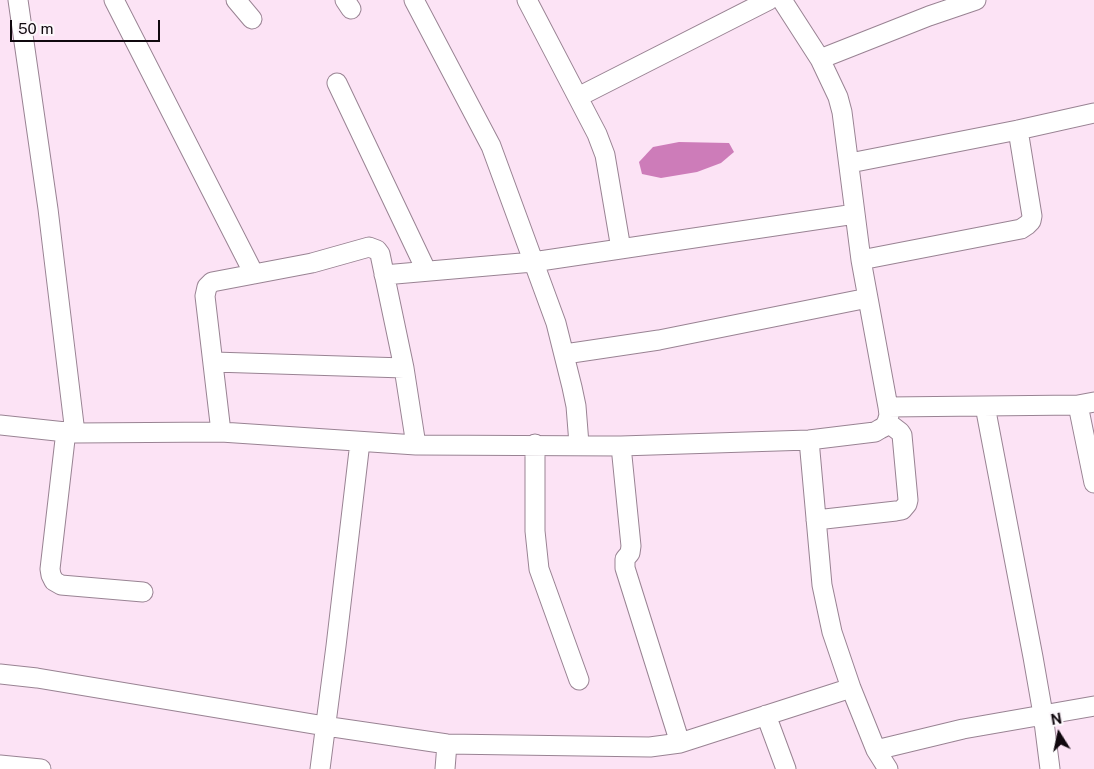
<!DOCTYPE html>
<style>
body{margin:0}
#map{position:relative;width:1094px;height:769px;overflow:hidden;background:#fce3f5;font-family:"Public Sans",sans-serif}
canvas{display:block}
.north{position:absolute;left:1034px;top:709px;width:50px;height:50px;-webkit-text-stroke:4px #fcf7fb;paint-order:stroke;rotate:350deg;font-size:14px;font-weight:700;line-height:20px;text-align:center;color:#10080e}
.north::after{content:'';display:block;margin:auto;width:18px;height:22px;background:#10080e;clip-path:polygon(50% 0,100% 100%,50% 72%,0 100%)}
.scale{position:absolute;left:10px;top:20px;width:150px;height:22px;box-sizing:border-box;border:2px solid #10080e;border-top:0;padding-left:6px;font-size:15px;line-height:18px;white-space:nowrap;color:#10080e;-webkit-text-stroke:4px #fcf7fb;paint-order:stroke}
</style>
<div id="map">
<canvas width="1094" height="769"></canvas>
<div class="north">N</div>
<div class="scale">50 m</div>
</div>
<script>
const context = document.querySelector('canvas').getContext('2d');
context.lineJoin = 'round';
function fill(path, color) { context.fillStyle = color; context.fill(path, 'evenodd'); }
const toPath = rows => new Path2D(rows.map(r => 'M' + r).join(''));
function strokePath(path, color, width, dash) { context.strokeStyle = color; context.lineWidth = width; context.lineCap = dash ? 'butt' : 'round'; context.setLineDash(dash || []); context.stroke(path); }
fill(toPath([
 [679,142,729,143,734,152,721,163,697,172,661,178,642,174,639,162,653,147]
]), '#cd7cb9');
const minor = toPath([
 [18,0,48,209,75,433],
 [114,0,254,274],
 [236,0,252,19],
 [345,0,351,9],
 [414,0,491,146,556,323,572,387,576,406,579,444],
 [527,0,597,134,605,155,621,249],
 [820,59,929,16,976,0],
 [337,83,426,270],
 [578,97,769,0],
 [850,163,1018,130,1094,113],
 [861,260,1021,229,1027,225,1031,221,1032,216,1018,130],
 [384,275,533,262,855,214],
 [565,354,659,340,868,298],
 [214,362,404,368],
 [1078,405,1094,483],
 [985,406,1033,657,1043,714,1050,769],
 [888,407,1078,405,1094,402],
 [0,425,75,433,221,432,416,445,621,446,809,440,875,432,880,429,884,427,887,422,889,415,888,407,861,260,842,112,838,97,820,59,782,0],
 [66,431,50,569,51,575,54,581,61,585,143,592],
 [221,432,205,296,207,287,212,282,312,263,369,247,377,250,380,254,404,368,416,445],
 [809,440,822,585,832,632,851,688,876,750,888,769],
 [535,444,535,531,539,569,579,680],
 [621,446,631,546,630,553,625,559,625,568,680,743],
 [816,520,896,511,902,510,907,504,908,500,902,435,900,432,887,422],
 [0,674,37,678,325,726,447,744,650,747,680,743,851,688],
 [766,715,786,769],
 [876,750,963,729,1094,706],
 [0,765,41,769],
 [320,769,336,646,360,442],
 [445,769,447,744]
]);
strokePath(minor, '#998393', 21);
strokePath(minor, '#fff', 19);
</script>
